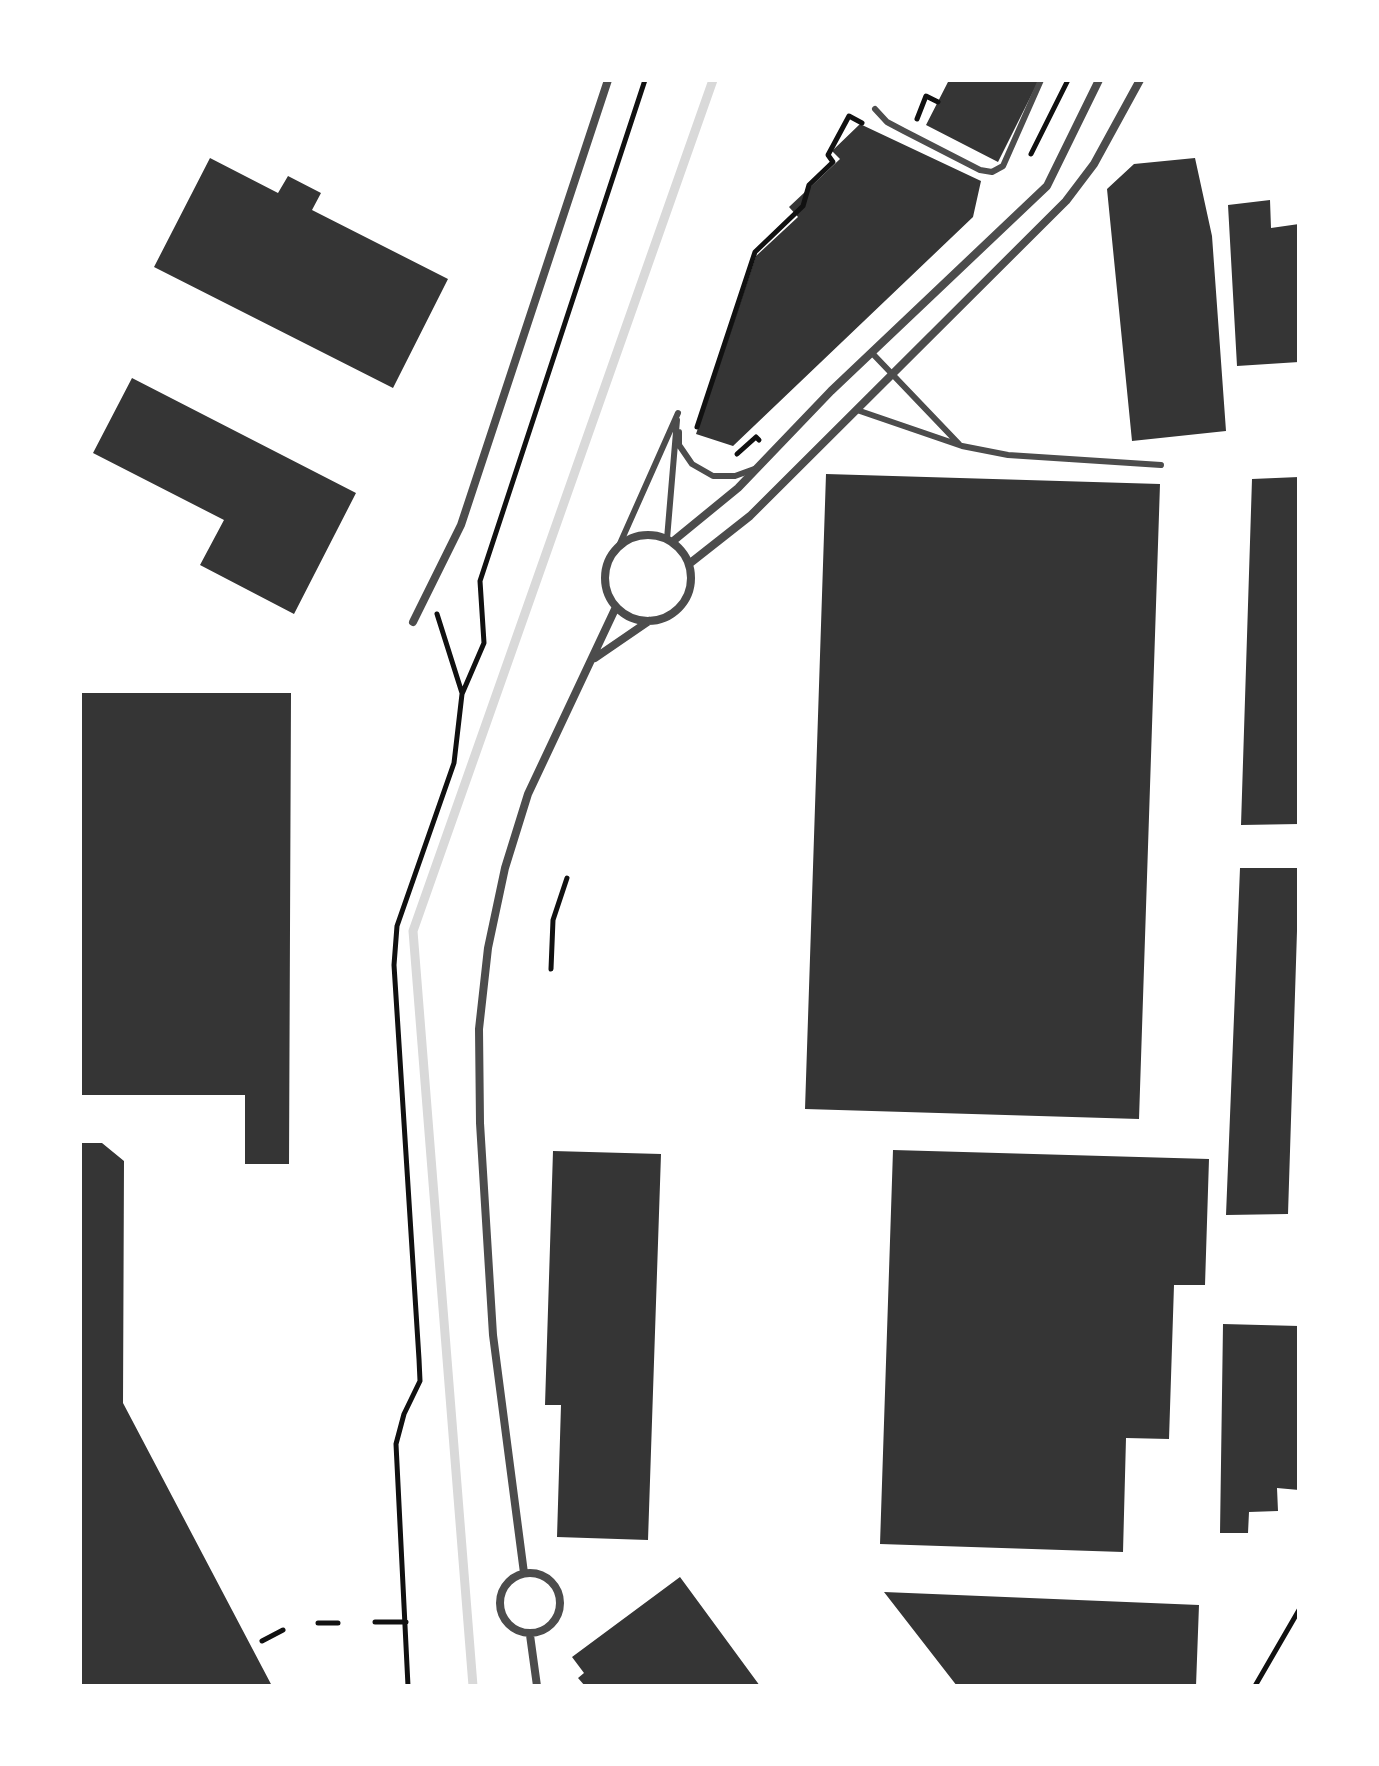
<!DOCTYPE html>
<style>
body{margin:0}
#map{position:relative;width:1379px;height:1766px;overflow:hidden;background:#fff;font-family:Commissioner,sans-serif}
canvas{display:block}
.frame{position:absolute;inset:0;border:82px solid #fff;pointer-events:none}
</style>
<div id="map">
<canvas width="1379" height="1766"></canvas>
<div class="frame"></div>
</div>
<script>
const context = document.querySelector('canvas').getContext('2d');
context.lineJoin = 'round';
const toPath = rows => new Path2D(rows.map(r => 'M' + r).join(''));
function strokePath(path, color, width, dash) { context.strokeStyle = color; context.lineWidth = width; context.lineCap = dash ? 'butt' : 'round'; context.setLineDash(dash || []); context.stroke(path); }
function fill(path, color) { context.fillStyle = color; context.fill(path, 'evenodd'); }
strokePath(toPath([
 [473,1686,413,931,713,80]
]), '#d9d9d9', 9);
fill(toPath([
 [949,80,1039,80,998,162,926,125],
 [860,124,981,181,973,217,733,446,696,434,756,256,798,217,789,207,840,159,832,151],
 [210,158,278,193,288,176,321,193,312,210,448,279,393,388,154,267],
 [1195,158,1212,236,1226,431,1132,441,1107,189,1134,164],
 [1270,200,1271,228,1299,224,1299,362,1237,366,1228,205],
 [132,378,356,493,294,614,200,565,224,520,93,453],
 [826,474,1160,484,1139,1119,805,1109],
 [1299,477,1299,824,1241,825,1252,479],
 [80,693,291,693,289,1164,245,1164,245,1095,80,1095],
 [1240,868,1299,868,1288,1214,1226,1215],
 [80,1143,102,1143,124,1161,123,1403,272,1686,80,1686],
 [893,1150,1209,1159,1205,1285,1174,1285,1169,1439,1126,1438,1123,1552,880,1544],
 [553,1151,661,1154,648,1540,557,1537,561,1405,545,1405],
 [1223,1324,1299,1326,1299,1490,1277,1488,1278,1511,1249,1512,1248,1533,1220,1533],
 [680,1577,760,1686,585,1686,578,1678,584,1673,572,1657],
 [884,1592,1199,1605,1196,1686,957,1686]
]), '#353535');
strokePath(toPath([
 [917,119,926,96,938,102],
 [1031,154,1068,80],
 [697,427,755,252,803,206,809,185,833,162,828,155,849,116,862,123],
 [737,454,756,437,759,440],
 [437,614,462,693],
 [551,969,553,920,567,878],
 [375,1622,406,1622],
 [318,1623,338,1623],
 [262,1641,283,1630],
 [408,1686,396,1444,404,1414,420,1381,419,1359,394,965,397,926,454,763,462,694,484,643,480,581,645,80],
 [1255,1686,1299,1610]
]), '#111', 5);
strokePath(toPath([
 [875,109,887,122,904,131,980,170,992,172,1003,166,1041,80],
 [872,353,959,444],
 [857,410,962,446,1008,455,1161,465],
 [679,432,679,445,692,464,713,476,735,476,757,468],
 [667,539,677,420],
 [618,548,678,413]
]), '#4c4c4c', 6);
strokePath(toPath([
 '605 578a43 43 0 1 1 86 0a43 43 0 1 1-86 0Z',
 [672,542,738,488,831,391,1047,186,1099,80],
 [689,564,750,516,1066,201,1094,164,1140,80],
 [413,622,461,525,608,80],
 [595,658,649,621],
 '500 1603a30 30 0 1 1 60 0a30 30 0 1 1-60 0Z',
 [524,1573,493,1335,480,1123,479,1029,488,948,505,868,528,794,616,607],
 [530,1635,537,1686]
]), '#4c4c4c', 8);
</script>
